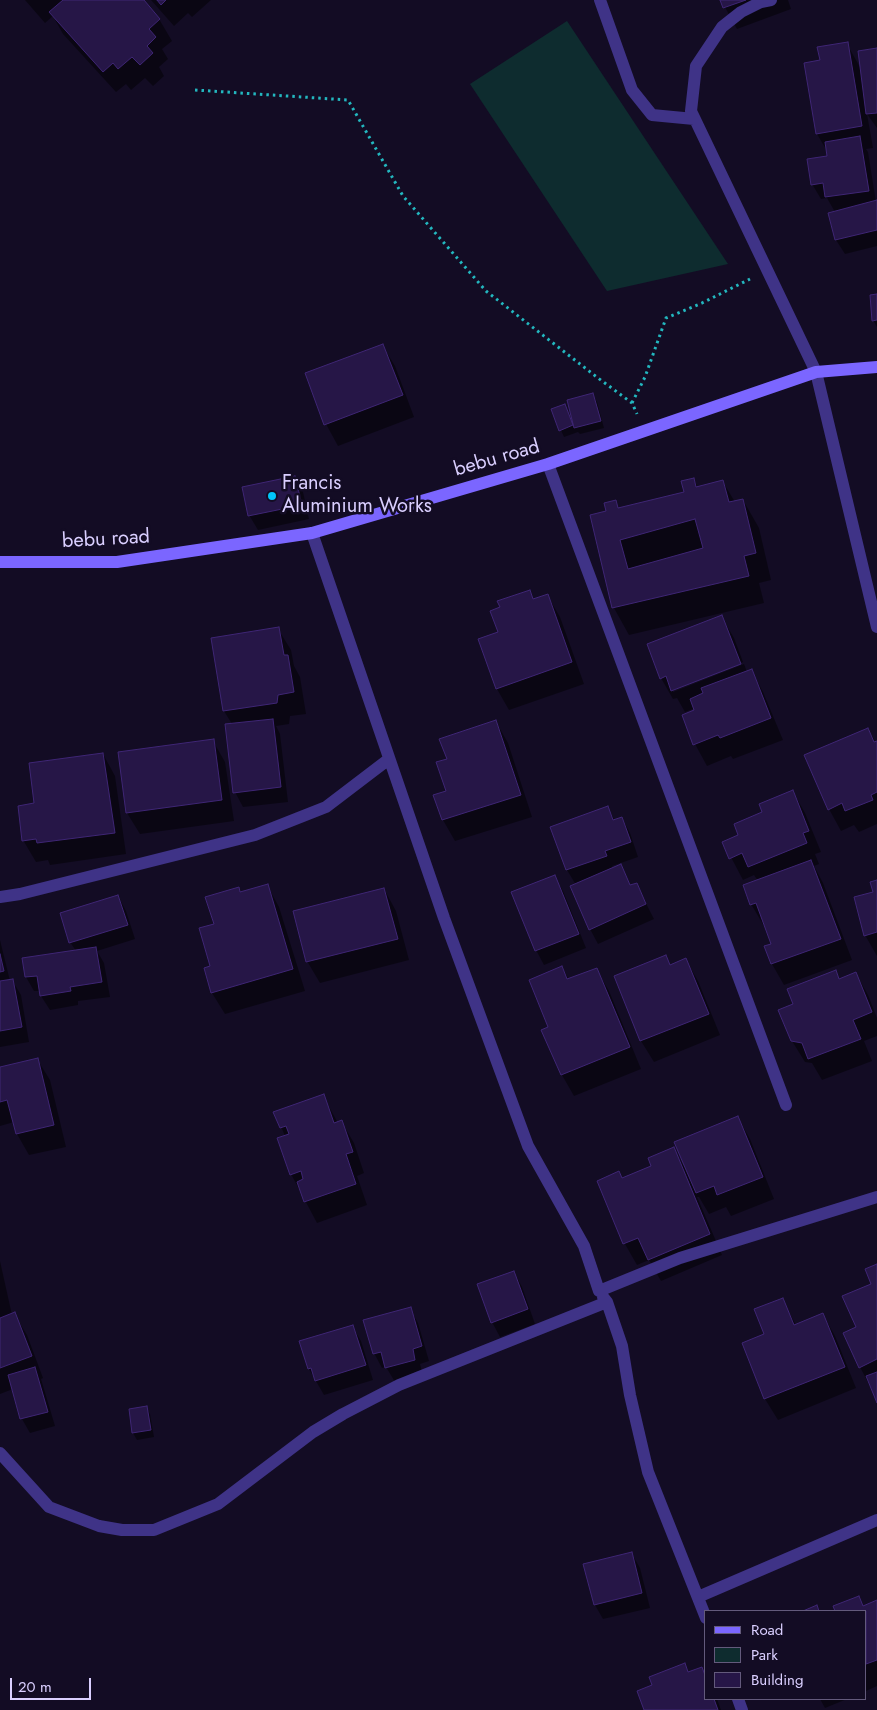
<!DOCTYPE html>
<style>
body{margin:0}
#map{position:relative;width:877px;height:1710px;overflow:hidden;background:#130c24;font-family:Jost,sans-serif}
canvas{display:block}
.legend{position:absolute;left:704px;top:1610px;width:162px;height:90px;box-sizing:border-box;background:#130c24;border:1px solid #635a7c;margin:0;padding:6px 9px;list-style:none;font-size:15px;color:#dacfff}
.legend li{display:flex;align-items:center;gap:10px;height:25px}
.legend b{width:25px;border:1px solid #635a7c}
.scale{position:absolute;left:10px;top:1678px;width:81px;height:22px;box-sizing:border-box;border:2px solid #dacfff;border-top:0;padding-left:6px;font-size:15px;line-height:18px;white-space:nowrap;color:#dacfff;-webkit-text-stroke:4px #130c24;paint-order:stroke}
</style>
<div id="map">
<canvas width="877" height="1710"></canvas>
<ul class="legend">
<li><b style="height:6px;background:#7b66ff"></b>Road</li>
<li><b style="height:14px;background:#0e2c2f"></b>Park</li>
<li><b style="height:14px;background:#261647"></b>Building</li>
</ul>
<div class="scale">20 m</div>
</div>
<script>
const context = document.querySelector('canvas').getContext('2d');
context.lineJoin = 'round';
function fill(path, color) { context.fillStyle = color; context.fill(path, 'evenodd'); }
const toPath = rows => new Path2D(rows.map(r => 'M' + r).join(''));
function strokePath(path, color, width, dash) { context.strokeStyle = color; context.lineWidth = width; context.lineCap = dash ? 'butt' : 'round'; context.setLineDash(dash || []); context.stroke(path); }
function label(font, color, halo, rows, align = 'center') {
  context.font = font + ' Jost,sans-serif'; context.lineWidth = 5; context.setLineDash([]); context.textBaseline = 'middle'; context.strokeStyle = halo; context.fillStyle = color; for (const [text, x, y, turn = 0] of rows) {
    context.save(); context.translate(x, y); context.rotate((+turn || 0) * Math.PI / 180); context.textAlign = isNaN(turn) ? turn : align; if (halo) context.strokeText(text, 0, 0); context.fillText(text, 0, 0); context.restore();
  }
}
fill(toPath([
 [567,21,728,264,607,291,470,84]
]), '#0e2c2f');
fill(toPath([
 [25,0,142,0,159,19,172,41,162,49,168,59,159,67,164,76,153,86,145,78,131,90,126,84,116,92,63,34,53,16,45,23],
 [151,0,211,0,192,17,188,13,174,26],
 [721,0,788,0,791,9,737,29],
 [847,44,861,69,877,49,877,128,867,114,873,148,866,149,868,152,876,202,877,203,877,246,845,254,836,240,835,212,827,198,821,199,812,184,828,157,827,151,817,134,821,61],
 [877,295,877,327,873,320],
 [382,345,395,366,414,417,338,446,326,424,306,374],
 [593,395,597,402,604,428,580,434,578,432,564,437,552,410,565,406,572,421,574,420],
 [295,477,303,492,309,519,258,530,249,515],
 [694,479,698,488,723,482,735,502,743,500,759,528,771,580,759,583,764,603,629,635,614,608,608,512,615,502,619,509,685,493],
 [529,592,534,600,547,595,560,617,584,684,509,710,497,689,479,640,500,633],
 [721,616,734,638,743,662,673,689,673,692,744,664,747,672,751,670,763,692,783,740,733,759,731,756,707,766,695,744,696,711,695,708,685,712,677,698,673,699,661,678],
 [278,629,291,650,294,666,300,677,306,714,290,716,289,724,276,726,280,734,288,802,243,807,235,792,232,724,224,711,212,639],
 [496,722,508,743,532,817,455,841,443,820,435,796,447,792,449,759],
 [868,729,876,743,877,742,877,824,859,832,854,825,841,831,829,809],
 [213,741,225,762,234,821,140,834,127,813],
 [103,754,115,776,126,854,50,865,48,860,36,862,23,840,36,805],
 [793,792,805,813,821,852,815,854,819,864,814,866,823,883,852,960,784,985,772,964,766,947,773,944,766,925,764,926,751,904,758,881,754,875,743,880,723,842,740,836,764,813],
 [608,808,615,821,622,818,630,833,638,857,612,866,613,868,620,865,631,886,636,884,654,919,598,944,590,929,576,885,567,870,552,828],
 [554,876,563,891,586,948,544,965,536,950],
 [877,881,877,956,865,935],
 [267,885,279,907,305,991,225,1014,212,993,205,969,212,967,215,925,238,888,241,893],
 [384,889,396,911,409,960,320,983,307,961],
 [118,896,126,911,135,939,97,951,104,963,110,997,78,1001,78,1005,50,1010,41,996,40,991,34,991,26,977,76,951,70,942],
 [0,940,10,981,12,980,21,995,29,1042,0,1047],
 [665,957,670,965,686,960,698,981,720,1035,654,1062,641,1041,615,977],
 [562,967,569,980,596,969,609,991,641,1069,574,1096,562,1075,543,1030,550,1027],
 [836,972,840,980,856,974,868,995,877,1018,877,1036,864,1041,872,1061,822,1080,812,1063,805,1062,792,1041],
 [37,1059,50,1080,66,1147,29,1155,17,1134,14,1122,0,1126,0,1068],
 [323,1096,338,1123,341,1121,354,1143,364,1173,357,1176,367,1205,317,1223,291,1174,285,1136,275,1112],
 [738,1118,750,1139,774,1199,731,1216,726,1207,709,1214,699,1197,697,1197,722,1255,661,1281,649,1260,637,1265,625,1244,598,1181,619,1173,623,1179,653,1166,673,1149,685,1168],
 [0,1261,12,1315,14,1314,27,1335,43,1378,41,1379,55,1426,30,1433,22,1419,13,1389,0,1394],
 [877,1265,877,1400,860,1367,857,1328],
 [514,1272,522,1287,535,1324,500,1337,492,1322],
 [782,1300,796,1325,823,1315,835,1336,856,1388,778,1420,765,1399,743,1344,765,1335],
 [410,1309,418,1323,429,1361,420,1364,423,1375,395,1382,386,1367,382,1368,374,1353],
 [352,1326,361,1341,373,1380,324,1395,309,1369],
 [146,1407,150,1414,154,1437,137,1440,133,1433,130,1410],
 [632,1554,640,1568,650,1608,603,1619,595,1605,585,1565],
 [858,1597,864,1607,877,1602,877,1686,866,1691,866,1611,837,1611,835,1607],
 [684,1665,689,1673,701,1669,706,1677,706,1699,717,1699,721,1710,646,1710,654,1686],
 [820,1699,847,1699,825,1708]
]), '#0007');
const building = toPath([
 [63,0,144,0,160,19,149,29,156,37,147,46,153,53,140,65,132,57,118,69,113,63,103,72,49,12,63,0],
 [157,0,166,0,161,5,157,0],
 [720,0,746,0,723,8,720,0],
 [848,42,862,126,816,134,804,63,820,60,817,47,848,42],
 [877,48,877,113,866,114,858,51,877,48],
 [860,136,869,191,825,197,823,183,811,185,807,159,827,156,825,142,860,136],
 [877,200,877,230,835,240,828,213,877,200],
 [877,294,877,320,872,321,870,295,877,294],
 [383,344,403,395,324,425,305,373,383,344],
 [593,393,601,421,574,428,567,400,593,393],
 [565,404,573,425,559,431,551,409,565,404],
 [295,476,302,505,248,516,242,487,295,476],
 [694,478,696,487,723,480,729,502,743,499,756,553,744,556,749,576,612,608,590,515,606,511,604,503,616,500,618,508,684,492,681,481,694,478],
 [695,519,703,548,628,569,620,540,695,519],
 [530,590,533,599,548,594,572,662,496,689,478,639,498,632,490,611,500,607,497,601,530,590],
 [722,615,741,664,671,691,666,676,660,679,647,644,722,615],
 [279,627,284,655,288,655,294,692,278,695,277,703,223,711,211,638,279,627],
 [752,669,771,718,720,738,718,735,693,745,682,715,694,710,690,699,703,693,701,688,752,669],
 [273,719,281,787,233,793,225,724,273,719],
 [496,720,521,795,442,820,433,795,446,791,436,762,447,759,439,739,496,720],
 [868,728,874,742,877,741,877,792,871,795,873,800,845,811,842,803,828,810,804,755,868,728],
 [214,739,222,800,126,813,118,752,214,739],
 [103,753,115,833,37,843,36,839,22,841,18,806,34,803,29,763,103,753],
 [793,790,809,831,803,833,807,843,748,867,742,853,729,859,722,842,738,835,734,824,762,812,759,804,793,790],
 [608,806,613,820,622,817,631,842,605,851,607,856,566,870,550,827,608,806],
 [811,860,841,939,771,964,764,946,771,944,756,903,750,905,743,885,811,860],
 [621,864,630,885,637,883,646,904,589,930,570,886,621,864],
 [555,875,579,934,535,951,511,892,555,875],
 [877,880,877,932,864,936,854,897,873,892,870,882,877,880],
 [268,884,293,969,211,993,204,968,210,966,199,928,214,924,205,897,239,887,240,892,268,884],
 [384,888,398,939,306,962,293,911,384,888],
 [118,895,128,925,69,943,60,913,118,895],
 [96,947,102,982,70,987,71,991,40,996,37,976,25,977,22,958,96,947],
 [0,954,4,971,0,972,0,954],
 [666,955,670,965,686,958,709,1014,640,1041,614,976,666,955],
 [562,966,567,979,597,968,630,1047,561,1075,541,1030,548,1027,529,980,562,966],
 [836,970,839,979,856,972,872,1012,853,1020,861,1039,808,1059,802,1043,791,1041,778,1010,793,1004,787,989,836,970],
 [13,979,22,1027,0,1031,0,981,13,979],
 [38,1058,54,1125,16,1134,7,1100,0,1102,0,1067,38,1058],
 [324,1094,334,1123,342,1120,353,1152,346,1154,356,1184,304,1202,297,1182,303,1179,301,1171,290,1175,277,1138,289,1134,286,1126,280,1128,273,1112,324,1094],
 [738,1116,763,1177,717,1195,714,1186,696,1193,674,1142,738,1116],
 [674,1147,710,1234,648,1260,638,1238,623,1244,597,1181,619,1171,622,1178,651,1166,648,1158,674,1147],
 [877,1264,877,1359,859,1368,843,1333,856,1327,842,1296,871,1284,865,1269,877,1264],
 [514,1271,528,1309,491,1323,477,1284,514,1271],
 [783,1298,794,1325,823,1313,845,1367,764,1399,742,1343,764,1334,754,1309,783,1298],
 [411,1307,422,1346,413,1349,415,1360,385,1368,381,1352,373,1354,363,1320,411,1307],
 [15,1312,32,1356,0,1368,0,1318,15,1312],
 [353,1325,366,1365,315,1381,311,1368,308,1369,299,1341,353,1325],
 [35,1367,48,1412,20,1419,8,1375,35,1367],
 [877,1372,877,1403,866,1376,877,1372],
 [147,1406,151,1430,132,1433,129,1409,147,1406],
 [632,1552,642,1593,594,1605,583,1564,632,1552],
 [859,1596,863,1606,877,1600,877,1660,866,1664,866,1611,835,1611,833,1606,859,1596],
 [817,1605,819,1611,803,1611,817,1605],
 [685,1663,688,1672,702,1667,706,1678,706,1699,714,1699,718,1710,644,1710,637,1691,652,1685,649,1677,685,1663]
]);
fill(building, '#261647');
strokePath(building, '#3f2675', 1);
strokePath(toPath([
 [195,90,348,100,403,196,486,291,598,378,632,403,637,414],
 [632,403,645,377,666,318,702,303,750,279]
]), '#23b7bf', 3, [2.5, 4]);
strokePath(toPath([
 [600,0,632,90,652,115,694,119],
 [771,0,761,2,741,12,722,27,696,66,691,111,816,372,877,627],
 [548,464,786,1105],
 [312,533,444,918,528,1146,584,1246,599,1291,680,1258,877,1197],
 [0,897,20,894,255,835,326,807,389,759],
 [603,1297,607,1302,622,1346,630,1395,648,1472,706,1618],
 [0,1453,49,1507,99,1526,122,1530,154,1530,218,1504,313,1432,343,1414,399,1385,607,1302],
 [698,1597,877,1520],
 [738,1699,742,1710]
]), '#3f3387', 12);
strokePath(toPath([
 [0,562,117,562,312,533,548,464,816,372,877,367]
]), '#7b66ff', 12);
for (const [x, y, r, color] of [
 [272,496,5,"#00c5fa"]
]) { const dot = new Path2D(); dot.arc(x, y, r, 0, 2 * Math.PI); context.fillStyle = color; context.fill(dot); strokePath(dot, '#130c24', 2); }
label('20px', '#dacfff', '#130c24', [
 ["bebu road",497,459,-16],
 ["bebu road",106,540,-3]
]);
label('20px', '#dacfff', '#130c24', [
 ["Francis",282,484],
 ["Aluminium Works",282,507]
], 'left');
</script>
